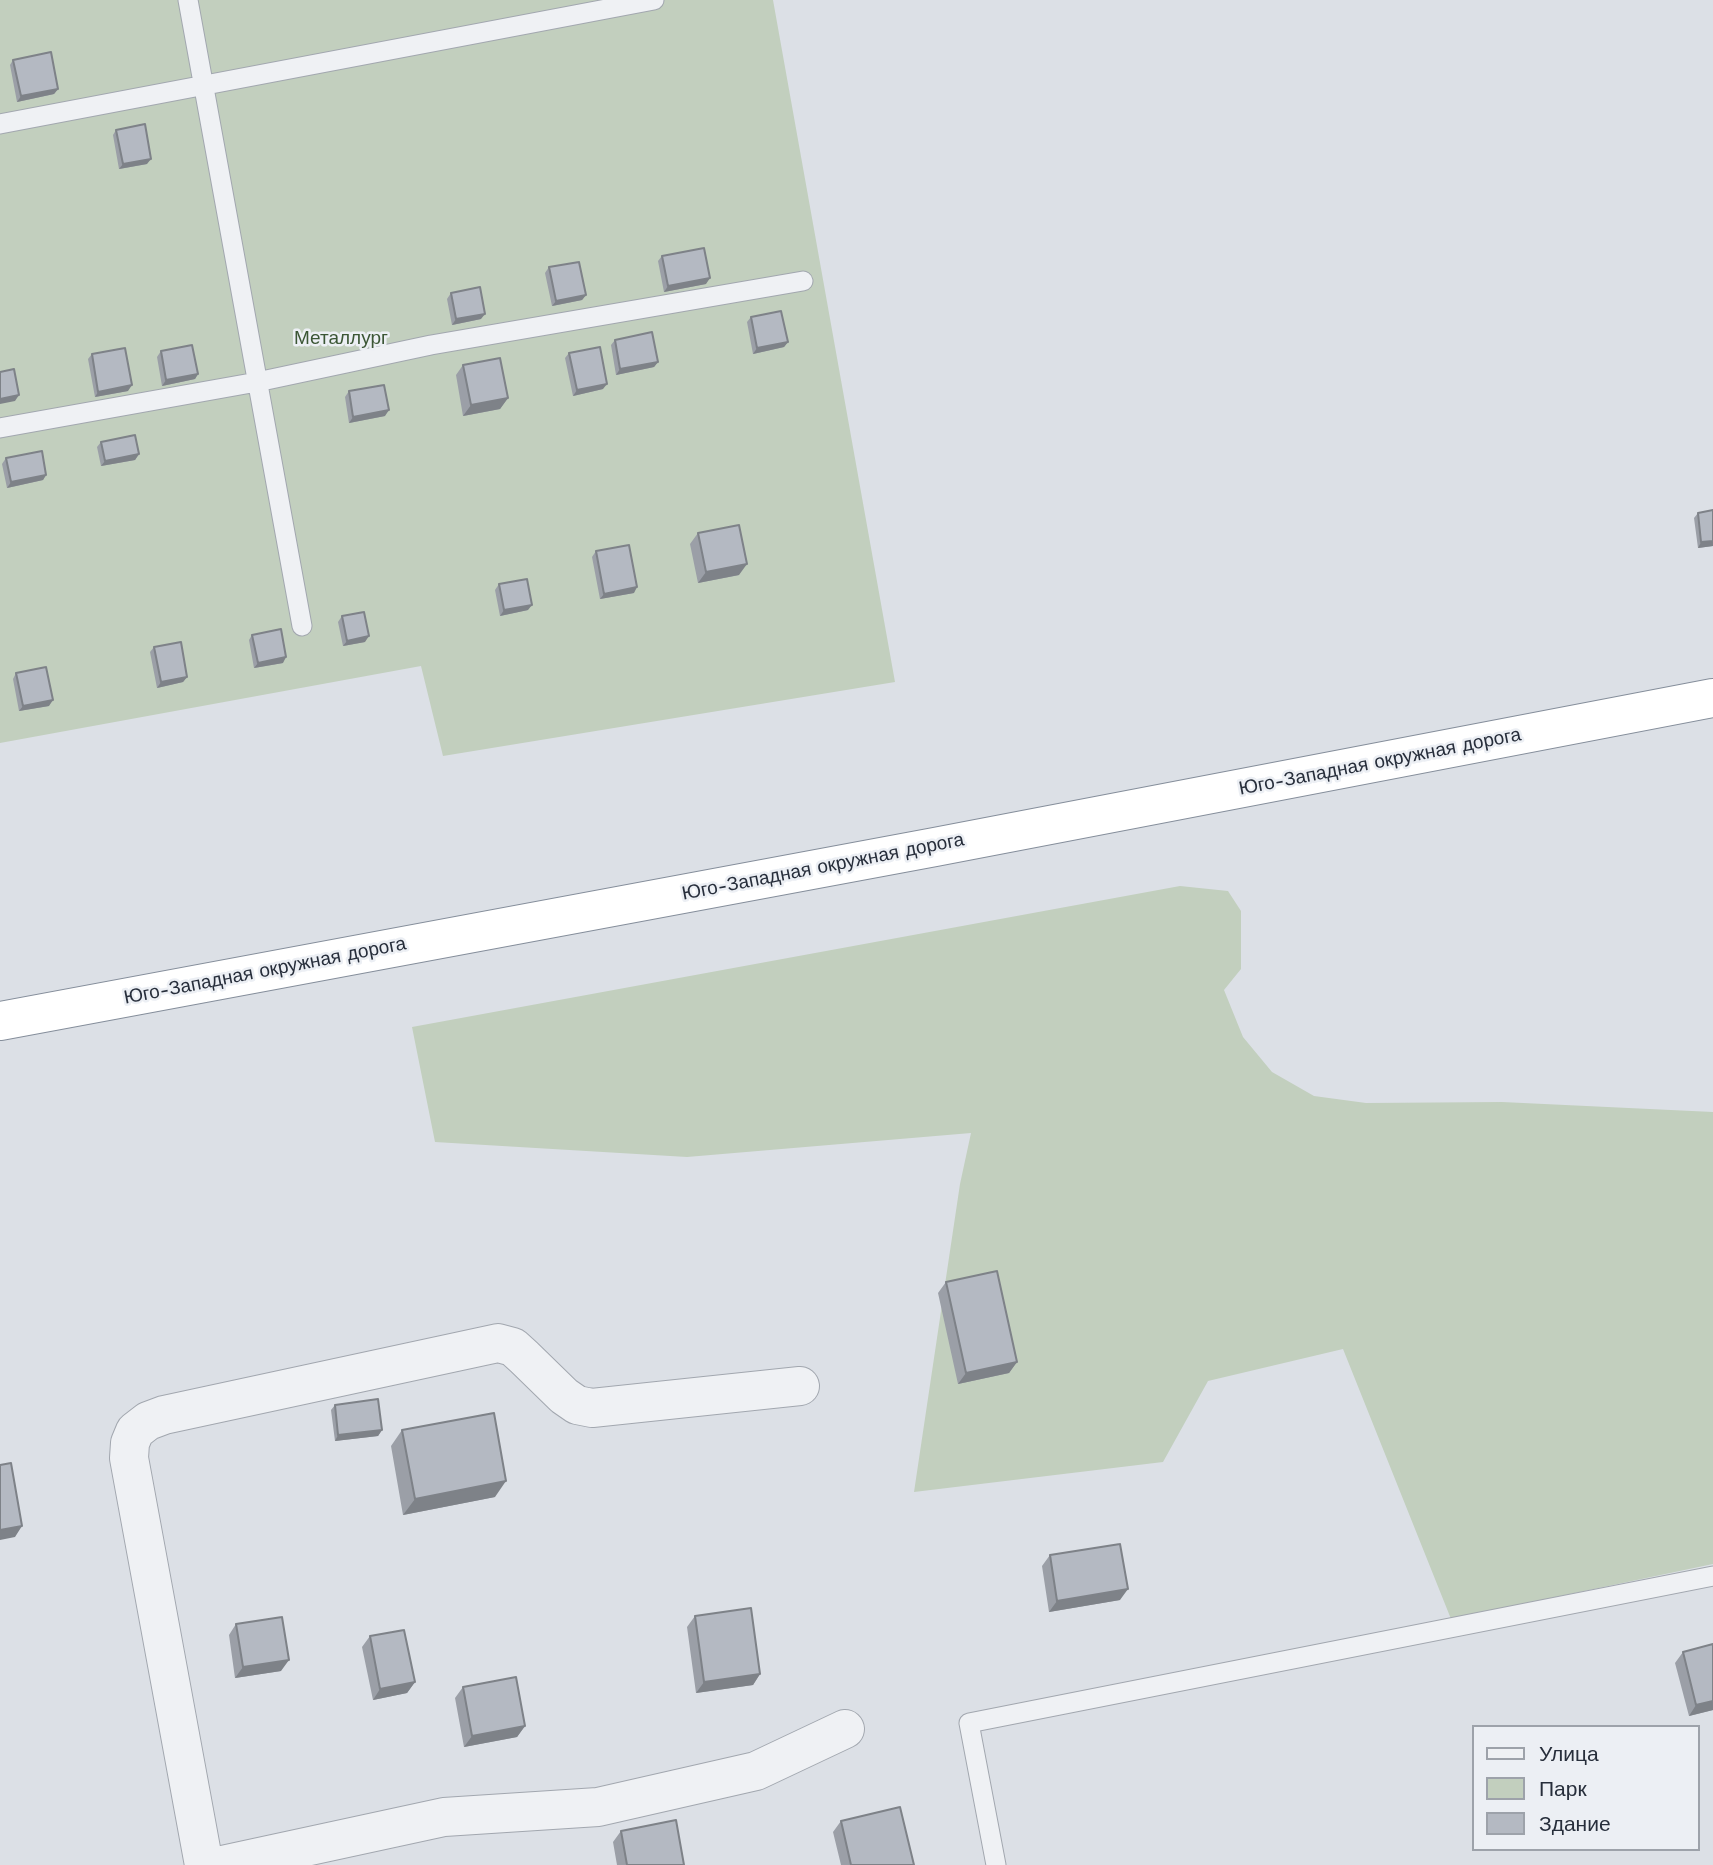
<!DOCTYPE html>
<meta charset="utf-8">
<style>
body{margin:0}
#map{position:relative;width:1713px;height:1865px;overflow:hidden;background:#dce0e6;font-family:"Work Sans",sans-serif}
canvas{display:block}
.legend{position:absolute;left:1472px;top:1725px;width:228px;height:126px;box-sizing:border-box;background:#eceff4;border:2px solid #9da2aa;margin:0;padding:9px 12px;list-style:none;font-size:21px;color:#272e3b}
.legend li{display:flex;align-items:center;gap:14px;height:35px}
.legend b{width:35px;border:2px solid #9da2aa}
</style>
<div id="map">
<canvas width="1713" height="1865"></canvas>
<ul class="legend">
<li><b style="height:9px;background:#eff1f4"></b>Улица</li>
<li><b style="height:19px;background:#c2cfbe"></b>Парк</li>
<li><b style="height:19px;background:#b4b9c2"></b>Здание</li>
</ul>
</div>
<script>
const context = document.querySelector('canvas').getContext('2d');
context.lineJoin = 'round';
function fill(path, color) { context.fillStyle = color; context.fill(path, 'evenodd'); }
const toPath = rows => new Path2D(rows.map(r => 'M' + r).join(''));
function strokePath(path, color, width, dash) { context.strokeStyle = color; context.lineWidth = width; context.lineCap = dash ? 'butt' : 'round'; context.setLineDash(dash || []); context.stroke(path); }
function label(font, color, halo, rows, align = 'center') {
  context.font = font + ' "Work Sans",sans-serif'; context.lineWidth = 5; context.setLineDash([]); context.textBaseline = 'middle'; context.strokeStyle = halo; context.fillStyle = color; for (const [text, x, y, turn = 0] of rows) {
    context.save(); context.translate(x, y); context.rotate((+turn || 0) * Math.PI / 180); context.textAlign = isNaN(turn) ? turn : align; if (halo) context.strokeText(text, 0, 0); context.fillText(text, 0, 0); context.restore();
  }
}
fill(toPath([
 [0,0,773,0,895,682,443,756,421,666,0,743],
 [1180,886,1228,891,1241,911,1241,969,1224,990,1243,1037,1272,1072,1314,1096,1366,1103,1502,1102,1713,1112,1713,1564,1451,1619,1343,1349,1208,1381,1163,1462,914,1492,960,1184,971,1133,687,1157,435,1142,412,1027]
]), '#c2cfbe');
const service = toPath([
 [188,0,302,626],
 [0,124,654,0],
 [0,428,257,382,431,345,803,281],
 [996,1865,969,1723,1713,1576]
]);
const minor = toPath([
 [204,1865,129,1458,130,1443,135,1431,148,1421,164,1415,498,1343,513,1347,524,1357,564,1396,577,1405,592,1408,800,1386],
 [222,1865,444,1817,598,1807,756,1771,845,1729]
]);
const trunk = toPath([
 [0,1021,935,847,1713,698]
]);
strokePath(service, '#a2a7af', 21);
strokePath(minor, '#a2a7af', 40);
strokePath(trunk, '#858e9b', 40);
strokePath(service, '#eff1f4', 19);
strokePath(minor, '#eff1f4', 38);
strokePath(trunk, '#fff', 38);
fill(toPath([
 [13,60,58,89,54,94,17,102,10,65],
 [116,130,147,164,119,169,113,135],
 [662,256,706,284,664,292,658,261],
 [549,267,586,295,582,300,552,306,545,273],
 [451,293,481,319,452,325,447,299],
 [751,317,788,342,784,347,753,354,747,322],
 [615,340,658,362,654,367,616,375,611,345],
 [161,351,198,374,195,379,162,386,157,357],
 [569,353,603,389,573,396,565,358],
 [92,354,128,391,95,397,88,359],
 [463,365,508,398,500,409,463,416,456,375],
 [349,391,385,416,349,423,345,397],
 [101,442,139,454,135,460,101,466,97,447],
 [6,458,46,475,43,480,7,488,2,464],
 [1713,510,1713,546,1698,548,1694,518,1698,513],
 [698,533,739,575,698,583,690,544],
 [596,551,634,593,600,599,592,557],
 [499,584,528,610,500,616,495,590],
 [342,616,365,642,343,646,338,622],
 [252,635,283,663,254,668,249,640],
 [154,647,187,677,183,682,157,688,150,652],
 [16,673,49,706,19,711,13,679],
 [946,1282,1017,1362,1009,1373,958,1384,938,1293],
 [335,1405,382,1430,378,1436,335,1441,331,1410],
 [402,1430,495,1497,403,1515,391,1446],
 [1050,1555,1120,1600,1049,1612,1042,1566],
 [695,1616,760,1674,753,1685,696,1693,687,1627],
 [236,1624,281,1671,235,1678,229,1635],
 [370,1636,415,1682,407,1693,373,1700,362,1647],
 [1713,1644,1713,1710,1689,1716,1675,1663,1683,1652],
 [463,1687,525,1726,517,1737,464,1747,455,1698],
 [841,1821,914,1865,841,1865,833,1832],
 [621,1831,684,1865,617,1865,613,1842]
]), '#9b9fa7');
fill(toPath([
 [58,89,54,94,17,102,21,96],
 [151,159,147,164,119,169,123,164],
 [710,278,706,284,664,292,668,286],
 [586,295,582,300,552,306,556,301],
 [485,314,481,319,452,325,456,319],
 [788,342,784,347,753,354,757,348],
 [658,362,654,367,616,375,620,369],
 [198,374,195,379,162,386,166,380],
 [607,384,603,389,573,396,577,390],
 [132,385,128,391,95,397,98,392],
 [19,395,15,401,0,404,0,399],
 [508,398,500,409,463,416,471,405],
 [389,410,385,416,349,423,353,417],
 [139,454,135,460,101,466,105,461],
 [46,475,43,480,7,488,11,482],
 [1713,541,1713,546,1698,548,1701,542],
 [747,564,739,575,698,583,706,572],
 [637,587,634,593,600,599,604,594],
 [532,605,528,610,500,616,504,610],
 [369,636,365,642,343,646,347,641],
 [286,657,283,663,254,668,258,663],
 [187,677,183,682,157,688,161,682],
 [53,700,49,706,19,711,23,706],
 [1017,1362,1009,1373,958,1384,966,1373],
 [382,1430,378,1436,335,1441,338,1435],
 [506,1481,495,1497,403,1515,415,1499],
 [22,1526,15,1537,0,1540,0,1530],
 [1128,1589,1120,1600,1049,1612,1057,1601],
 [289,1660,281,1671,235,1678,243,1667],
 [760,1674,753,1685,696,1693,704,1682],
 [415,1682,407,1693,373,1700,380,1689],
 [1713,1701,1713,1710,1689,1716,1696,1705],
 [525,1726,517,1737,464,1747,472,1736]
]), '#7e8288');
const building = toPath([
 [51,52,58,89,21,96,13,60,51,52],
 [145,124,151,159,123,164,116,130,145,124],
 [704,248,710,278,668,286,662,256,704,248],
 [579,262,586,295,556,301,549,267,579,262],
 [480,287,485,314,456,319,451,293,480,287],
 [781,311,788,342,757,348,751,317,781,311],
 [652,332,658,362,620,369,615,340,652,332],
 [192,345,198,374,166,380,161,351,192,345],
 [600,347,607,384,577,390,569,353,600,347],
 [125,348,132,385,98,392,92,354,125,348],
 [500,358,508,398,471,405,463,365,500,358],
 [14,369,19,395,0,399,0,372,14,369],
 [384,385,389,410,353,417,349,391,384,385],
 [135,435,139,454,105,461,101,442,135,435],
 [42,451,46,475,11,482,6,458,42,451],
 [1713,510,1713,541,1701,542,1698,513,1713,510],
 [739,525,747,564,706,572,698,533,739,525],
 [629,545,637,587,604,594,596,551,629,545],
 [527,579,532,605,504,610,499,584,527,579],
 [364,612,369,636,347,641,342,616,364,612],
 [281,629,286,657,258,663,252,635,281,629],
 [181,642,187,677,161,682,154,647,181,642],
 [46,667,53,700,23,706,16,673,46,667],
 [997,1271,1017,1362,966,1373,946,1282,997,1271],
 [378,1399,382,1430,338,1435,335,1405,378,1399],
 [494,1413,506,1481,415,1499,402,1430,494,1413],
 [11,1463,22,1526,0,1530,0,1465,11,1463],
 [1120,1544,1128,1589,1057,1601,1050,1555,1120,1544],
 [751,1608,760,1674,704,1682,695,1616,751,1608],
 [282,1617,289,1660,243,1667,236,1624,282,1617],
 [404,1630,415,1682,380,1689,370,1636,404,1630],
 [1713,1644,1713,1701,1696,1705,1683,1652,1713,1644],
 [516,1677,525,1726,472,1736,463,1687,516,1677],
 [900,1807,914,1865,851,1865,841,1821,900,1807],
 [676,1820,684,1865,627,1865,621,1831,676,1820]
]);
fill(building, '#b4b9c2');
strokePath(building, '#7e8288', 2);
label('19px', '#3b5635', '#eceff4', [
 ["Металлург",341,338]
]);
label('19px', '#272e3b', '#eceff4', [
 ["Юго-Западная окружная дорога",1380,762,-11],
 ["Юго-Западная окружная дорога",823,867,-11],
 ["Юго-Западная окружная дорога",265,971,-11]
]);
</script>
